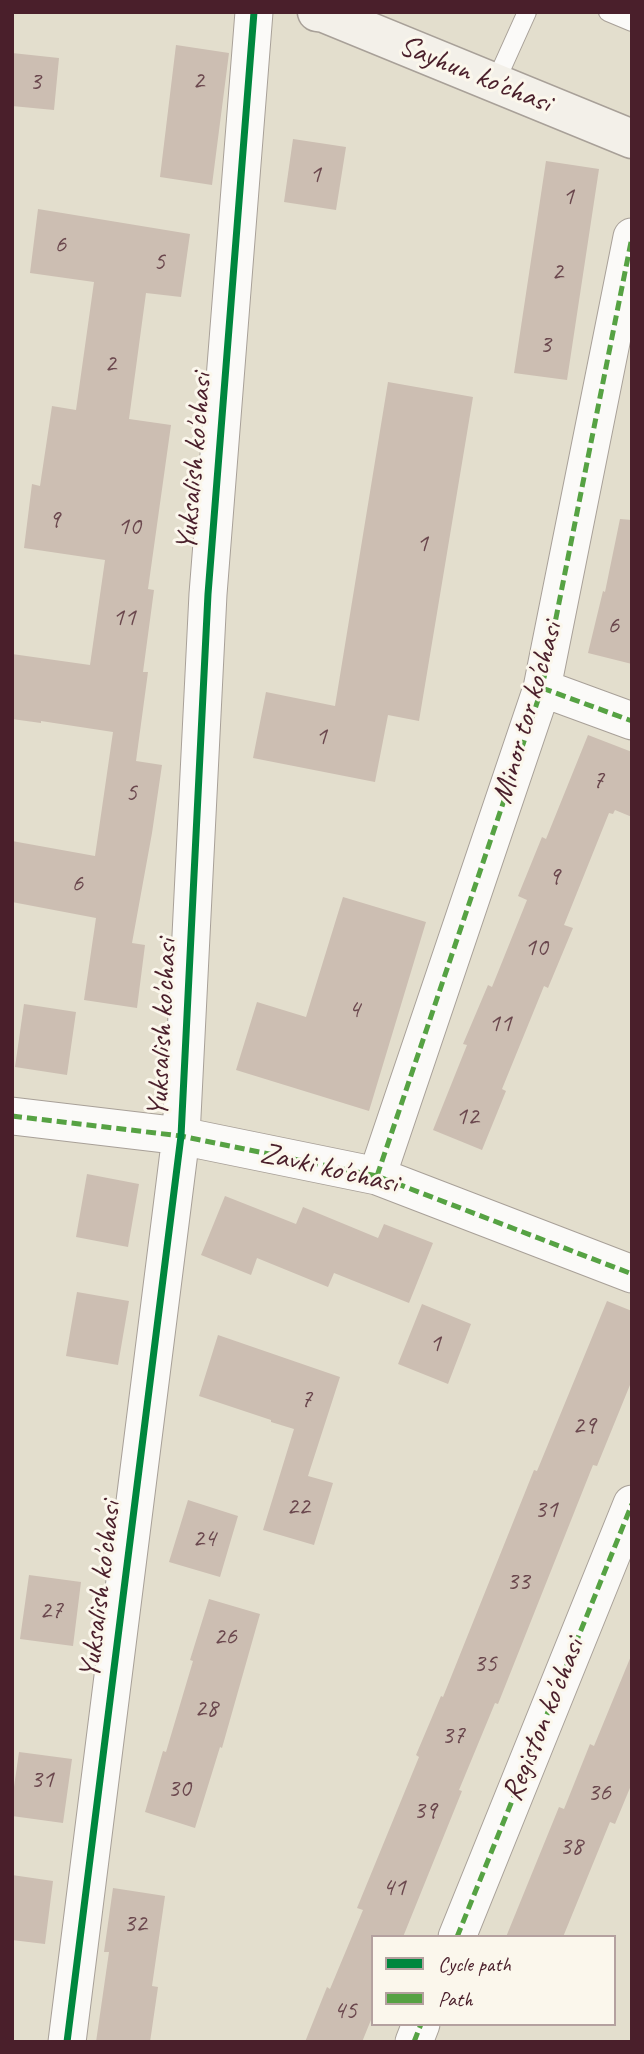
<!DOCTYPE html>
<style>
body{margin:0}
#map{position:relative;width:644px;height:2054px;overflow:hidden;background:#e3decd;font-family:Caveat,sans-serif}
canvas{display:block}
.frame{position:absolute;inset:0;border:14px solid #4a1f2b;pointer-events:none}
.legend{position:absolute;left:371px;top:1935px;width:245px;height:91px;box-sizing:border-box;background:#fbf7ec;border:2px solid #b4a19f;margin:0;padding:9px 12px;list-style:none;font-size:21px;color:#4a1f2b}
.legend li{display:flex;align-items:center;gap:14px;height:35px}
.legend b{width:35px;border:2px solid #b4a19f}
</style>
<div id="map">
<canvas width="644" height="2054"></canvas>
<div class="frame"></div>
<ul class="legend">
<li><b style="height:9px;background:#00873e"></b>Cycle path</li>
<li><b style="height:9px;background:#56a243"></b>Path</li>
</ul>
</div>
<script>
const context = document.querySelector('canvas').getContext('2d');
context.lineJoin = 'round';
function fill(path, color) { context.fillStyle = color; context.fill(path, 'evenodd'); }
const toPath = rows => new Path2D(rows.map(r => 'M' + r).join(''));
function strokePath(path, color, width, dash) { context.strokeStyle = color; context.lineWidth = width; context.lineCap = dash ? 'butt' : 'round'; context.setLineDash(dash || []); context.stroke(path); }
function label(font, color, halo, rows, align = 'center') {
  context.font = font + ' Caveat,sans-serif'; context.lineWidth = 6; context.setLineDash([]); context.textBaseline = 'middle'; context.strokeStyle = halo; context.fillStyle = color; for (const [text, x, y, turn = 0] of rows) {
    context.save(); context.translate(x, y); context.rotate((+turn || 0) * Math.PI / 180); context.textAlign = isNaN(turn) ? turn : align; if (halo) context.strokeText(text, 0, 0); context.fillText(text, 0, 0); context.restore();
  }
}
fill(toPath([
 [176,45,229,53,212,185,160,177],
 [12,53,59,58,54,110,12,106],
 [293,139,346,147,336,210,284,202],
 [546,161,599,169,567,380,514,373],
 [38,209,190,234,181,297,146,293,129,419,171,425,148,589,154,590,143,672,148,672,136,761,162,765,152,833,132,943,145,945,137,1008,84,1000,96,918,12,902,12,841,95,856,113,732,41,721,41,723,12,719,12,654,90,665,105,560,24,548,32,484,40,486,52,406,76,410,94,282,30,273],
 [388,382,473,397,419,721,388,715,375,782,253,758,266,692,335,706],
 [620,519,632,520,632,664,588,653,603,591,605,592],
 [588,735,632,752,632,817,615,810,613,814,609,813,564,925,573,928,548,988,544,986,502,1089,506,1091,482,1150,433,1130,467,1045,463,1044,488,985,492,987,527,900,518,896,542,837,546,839],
 [343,897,426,922,369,1111,236,1070,257,1002,306,1017],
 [24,1004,76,1012,67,1075,15,1067],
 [87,1174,139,1184,128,1247,76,1237],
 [225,1196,296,1224,303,1207,378,1238,384,1224,433,1243,409,1303,334,1273,328,1287,257,1258,251,1275,201,1255],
 [77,1292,129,1301,118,1365,66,1356],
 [607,1301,632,1311,632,1380,597,1466,593,1465,498,1704,495,1703,459,1790,462,1791,403,1937,373,1937,373,2015,362,2042,305,2042,327,1987,330,1989,363,1910,357,1908,419,1757,416,1755,441,1696,443,1697,534,1470,537,1471],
 [422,1304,471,1324,448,1384,398,1364],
 [218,1335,340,1377,308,1476,333,1483,314,1545,263,1530,294,1429,271,1422,271,1420,199,1396],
 [188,1500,238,1516,220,1577,169,1562],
 [29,1575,81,1582,73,1646,20,1639],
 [209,1599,260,1614,222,1748,220,1747,195,1828,145,1812,163,1751,166,1752,193,1661,190,1660],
 [631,1656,632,1783,615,1824,610,1822,563,1937,506,1937,559,1807,564,1809,590,1744,594,1746],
 [19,1752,72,1759,63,1823,12,1816,12,1801],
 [12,1875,53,1881,45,1944,12,1940],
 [113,1888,165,1896,152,1986,158,1987,150,2042,96,2042,109,1952,104,1952]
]), '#ccbeb2');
const lane = toPath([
 [608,12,632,22],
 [495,83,527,12]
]);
const street = toPath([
 [542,688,632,721],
 [12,1116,181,1136,377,1176,632,1274],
 [377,1176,542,688,632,237],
 [457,1937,632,1504],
 [67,2042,181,1136,208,594,254,12],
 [414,2042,421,2024]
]);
const secondary = toPath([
 [317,12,324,13,632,139]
]);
strokePath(lane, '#a8a098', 20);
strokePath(street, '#a8a098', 39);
strokePath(secondary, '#a8a098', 41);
strokePath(lane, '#fbfaf8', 18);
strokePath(street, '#fbfaf8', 37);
strokePath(secondary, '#f3f0e9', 38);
strokePath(toPath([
 [542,688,632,721],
 [12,1116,181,1136,377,1176,632,1274],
 [377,1176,542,688,632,237],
 [457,1937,632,1504],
 [414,2042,421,2024]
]), '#56a243', 5, [10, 5]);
strokePath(toPath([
 [67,2042,181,1136,208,594,254,12]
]), '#00873e', 7);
label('26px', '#6a474d', null, [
 ["2",198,81],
 ["3",35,82],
 ["1",315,175],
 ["1",568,197],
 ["6",60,245],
 ["5",159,262],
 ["2",557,272],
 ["3",545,345],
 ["2",110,364],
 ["9",54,520],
 ["10",129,527],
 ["1",422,544],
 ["11",124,618],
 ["6",613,626],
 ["1",321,737],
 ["7",598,781],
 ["5",131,793],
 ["9",554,877],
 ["6",77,884],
 ["10",536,948],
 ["4",354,1010],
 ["11",500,1024],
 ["12",467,1117],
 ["1",435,1344],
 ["7",306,1400],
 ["29",584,1426],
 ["22",298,1507],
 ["31",546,1510],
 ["24",204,1539],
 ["33",518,1582],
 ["27",51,1611],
 ["26",225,1637],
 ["35",485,1664],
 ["28",206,1709],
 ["37",453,1736],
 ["31",42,1780],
 ["30",179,1789],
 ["36",599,1793],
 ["39",425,1811],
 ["38",571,1847],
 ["41",394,1888],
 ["32",135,1924],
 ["45",345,2011]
]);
label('30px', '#4a1f2b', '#fbf7ec', [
 ["Sayhun ko'chasi",475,75,22],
 ["Yuksalish ko'chasi",195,462,-85],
 ["Minor tor ko'chasi",528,713,-74],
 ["Yuksalish ko'chasi",163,1028,-87],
 ["Zavki ko'chasi",329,1169,13],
 ["Yuksalish ko'chasi",101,1590,-83],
 ["Registon ko'chasi",544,1720,-68]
]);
</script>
